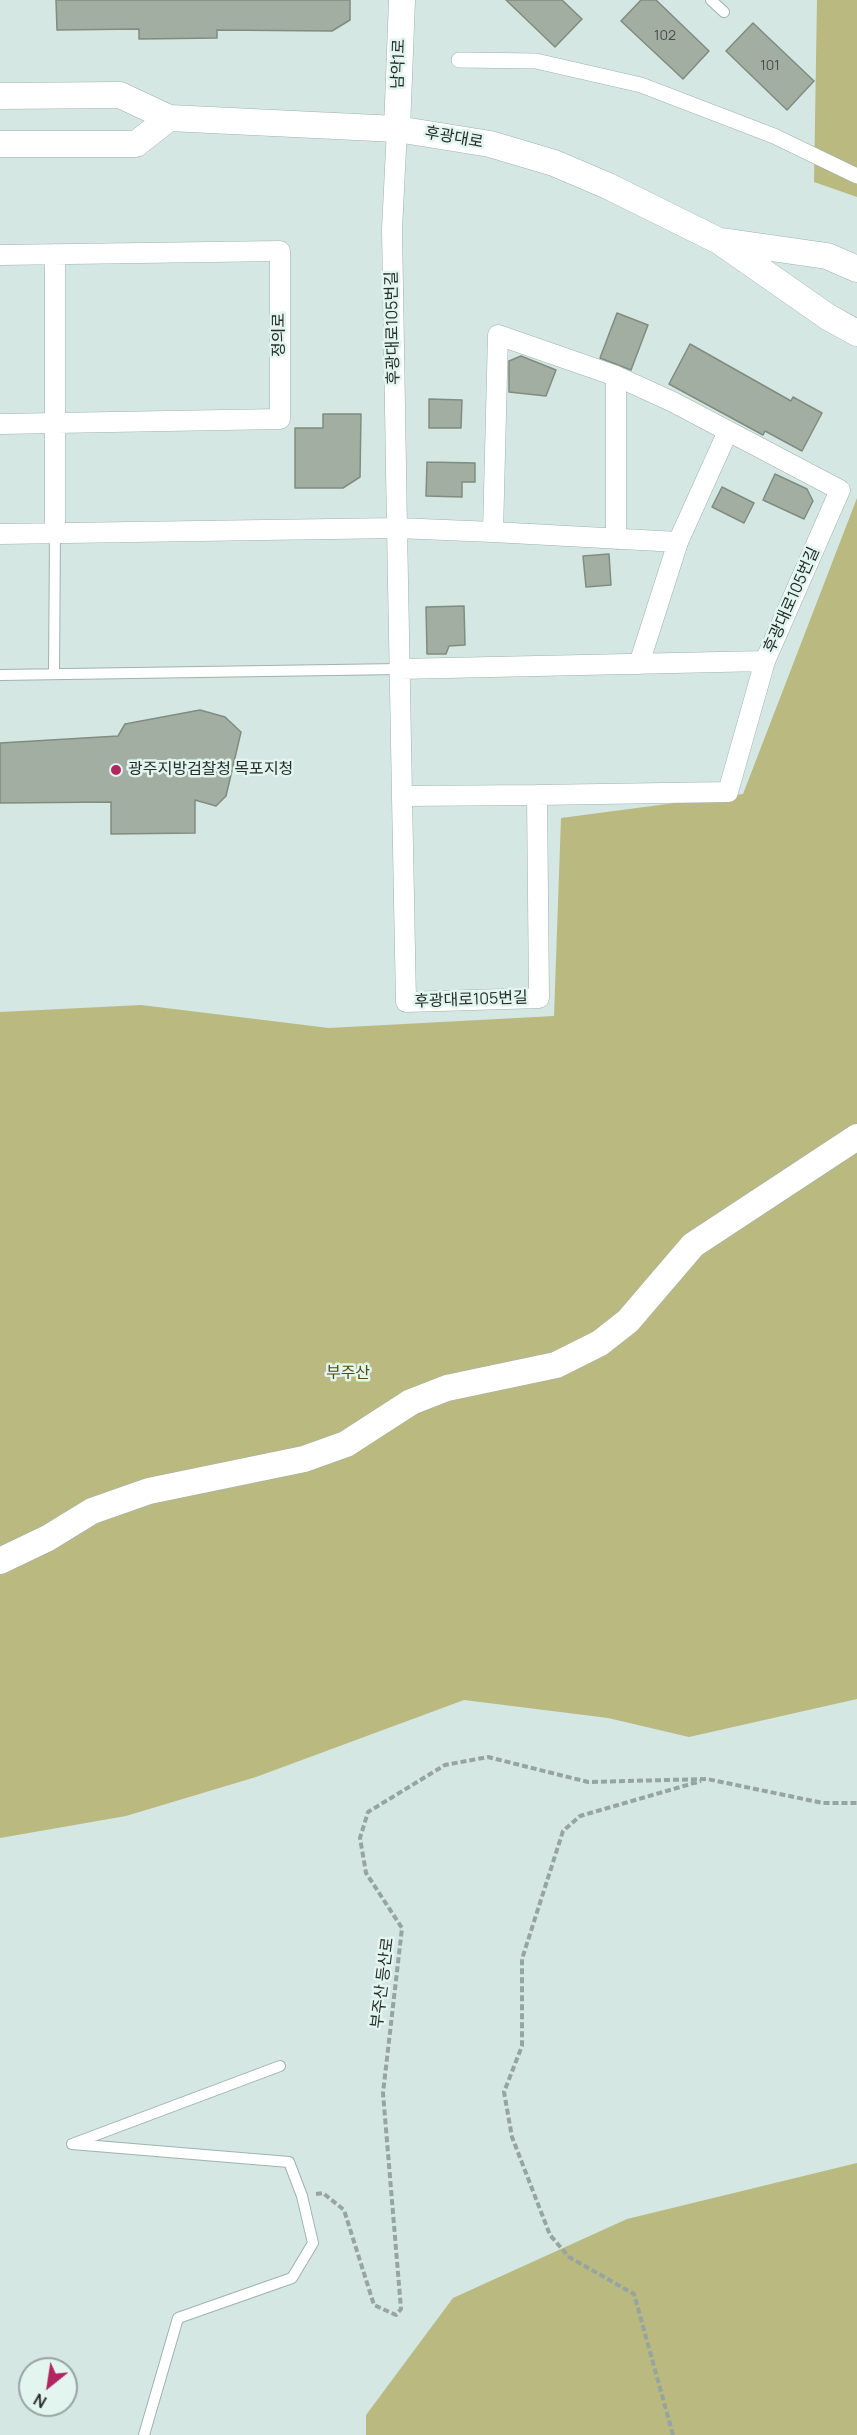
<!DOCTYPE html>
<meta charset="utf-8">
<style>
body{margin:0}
#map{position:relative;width:857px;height:2435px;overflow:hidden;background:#d4e7e2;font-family:Manrope,sans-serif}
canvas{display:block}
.north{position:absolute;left:18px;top:2357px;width:60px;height:60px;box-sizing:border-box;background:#e2f5ef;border:2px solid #97a5a1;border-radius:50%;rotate:210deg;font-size:16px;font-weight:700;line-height:24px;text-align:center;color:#262d2b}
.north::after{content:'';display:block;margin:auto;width:21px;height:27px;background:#b2265f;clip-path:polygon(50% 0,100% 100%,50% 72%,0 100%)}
</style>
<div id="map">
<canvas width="857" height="2435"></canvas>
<div class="north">N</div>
</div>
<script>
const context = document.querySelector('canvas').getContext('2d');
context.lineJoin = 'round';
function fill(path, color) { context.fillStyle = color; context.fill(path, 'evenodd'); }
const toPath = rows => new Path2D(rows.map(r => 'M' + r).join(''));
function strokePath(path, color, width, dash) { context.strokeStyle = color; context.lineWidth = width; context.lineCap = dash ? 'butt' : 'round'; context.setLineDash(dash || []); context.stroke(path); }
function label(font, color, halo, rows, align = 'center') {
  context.font = font + ' Manrope,"Noto Sans KR",sans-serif'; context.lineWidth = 5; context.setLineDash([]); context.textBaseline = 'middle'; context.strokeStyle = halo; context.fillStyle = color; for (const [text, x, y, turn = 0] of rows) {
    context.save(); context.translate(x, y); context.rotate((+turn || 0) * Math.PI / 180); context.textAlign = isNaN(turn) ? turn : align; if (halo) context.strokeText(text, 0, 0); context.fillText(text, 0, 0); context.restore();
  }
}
fill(toPath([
 [817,0,857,0,857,197,814,182],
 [857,498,857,1699,689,1737,608,1718,464,1700,256,1777,126,1816,0,1838,0,1012,141,1005,329,1028,554,1016,561,818,743,794],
 [857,2163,857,2435,366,2435,366,2415,453,2298,627,2219]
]), '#bab980');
const building = toPath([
 [56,0,350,0,350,20,332,31,217,30,217,38,139,39,139,29,57,30,56,0],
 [506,0,562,0,582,19,555,47,506,0],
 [641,0,656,0,709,51,683,79,621,21,641,0],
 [753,23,814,81,787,110,726,51,753,23],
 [617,313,648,325,631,370,600,358,617,313],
 [690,344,791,401,793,397,822,413,802,451,765,431,763,435,669,384,690,344],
 [521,356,556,370,546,396,509,392,509,361,521,356],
 [429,399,462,400,461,428,429,428,429,399],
 [323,414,361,414,360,477,343,488,295,488,295,428,323,428,323,414],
 [427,462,475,463,475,482,462,482,462,497,426,496,427,462],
 [775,474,807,489,813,501,804,519,763,500,775,474],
 [722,487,754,503,744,523,712,507,722,487],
 [609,554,611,585,586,587,583,556,609,554],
 [464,606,465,645,449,646,446,654,427,654,426,607,464,606],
 [200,710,225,717,241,732,226,796,216,806,195,800,195,833,111,834,111,802,0,803,0,743,118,736,125,724,200,710]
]);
fill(building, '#a3aea2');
strokePath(building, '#818c80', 1.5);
const service = toPath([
 [711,0,724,12],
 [54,674,55,533],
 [0,675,400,669],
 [144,2435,178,2318,292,2278,313,2243,302,2196,289,2162,72,2144,280,2066]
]);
const pedestrian = toPath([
 [459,60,536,61,641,85,774,136,857,176]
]);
const minor = toPath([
 [0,255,280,251,280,419,0,424],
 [616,376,616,539],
 [493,532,678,542],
 [55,533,55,254],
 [0,534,397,528,493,532,498,335,616,376,673,402,840,490,765,661,728,792,537,795,539,998,406,1002,402,796,397,528,392,229,397,129],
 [639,664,678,542,728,431],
 [400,669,765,661],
 [402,796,537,795]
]);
const tertiary = toPath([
 [0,96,120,95,169,118,397,129,490,144,554,163,608,186,719,241,828,317,857,333],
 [397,129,402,0],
 [0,144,136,144,169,118],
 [722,241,827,256,857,269],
 [0,1561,48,1538,92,1511,149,1491,304,1459,346,1444,411,1402,447,1388,556,1365,600,1343,628,1321,693,1245,857,1137]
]);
strokePath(service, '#a0b2ad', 12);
strokePath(pedestrian, '#a0b2ad', 16);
strokePath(minor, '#a0b2ad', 21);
strokePath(tertiary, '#a0b2ad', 27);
strokePath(toPath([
 [316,2194,323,2193,344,2210,374,2305,396,2315,401,2309,383,2093,402,1928,366,1873,360,1838,368,1812,445,1765,488,1757,588,1782,707,1779,823,1803,857,1803],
 [673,2435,634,2294,569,2257,550,2235,512,2137,504,2092,522,2046,522,1959,563,1831,580,1816,701,1781]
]), '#96a5a1', 4, [6, 3]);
strokePath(service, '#fff', 10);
strokePath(pedestrian, '#fff', 15);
strokePath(minor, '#fff', 20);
strokePath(tertiary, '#fff', 26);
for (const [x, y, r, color] of [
 [116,770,6,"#b2265f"]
]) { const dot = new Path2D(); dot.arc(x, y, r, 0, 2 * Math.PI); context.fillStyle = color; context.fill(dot); strokePath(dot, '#e2f5ef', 2); }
label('14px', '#454d49', null, [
 ["102",665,36],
 ["101",770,66]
]);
label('16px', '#262d2b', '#e2f5ef', [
 ["남악1로",399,64,-88],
 ["후광대로",454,138,10],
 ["후광대로105번길",393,328,-91],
 ["정의로",280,335,-90],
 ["후광대로105번길",792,600,-66],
 ["후광대로105번길",471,1000,-2],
 ["부주산 등산로",383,1983,-83]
]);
label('16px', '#262d2b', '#e2f5ef', [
 ["광주지방검찰청 목포지청",128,770]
], 'left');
label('16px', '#514e08', '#e2f5ef', [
 ["부주산",348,1374]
]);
</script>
